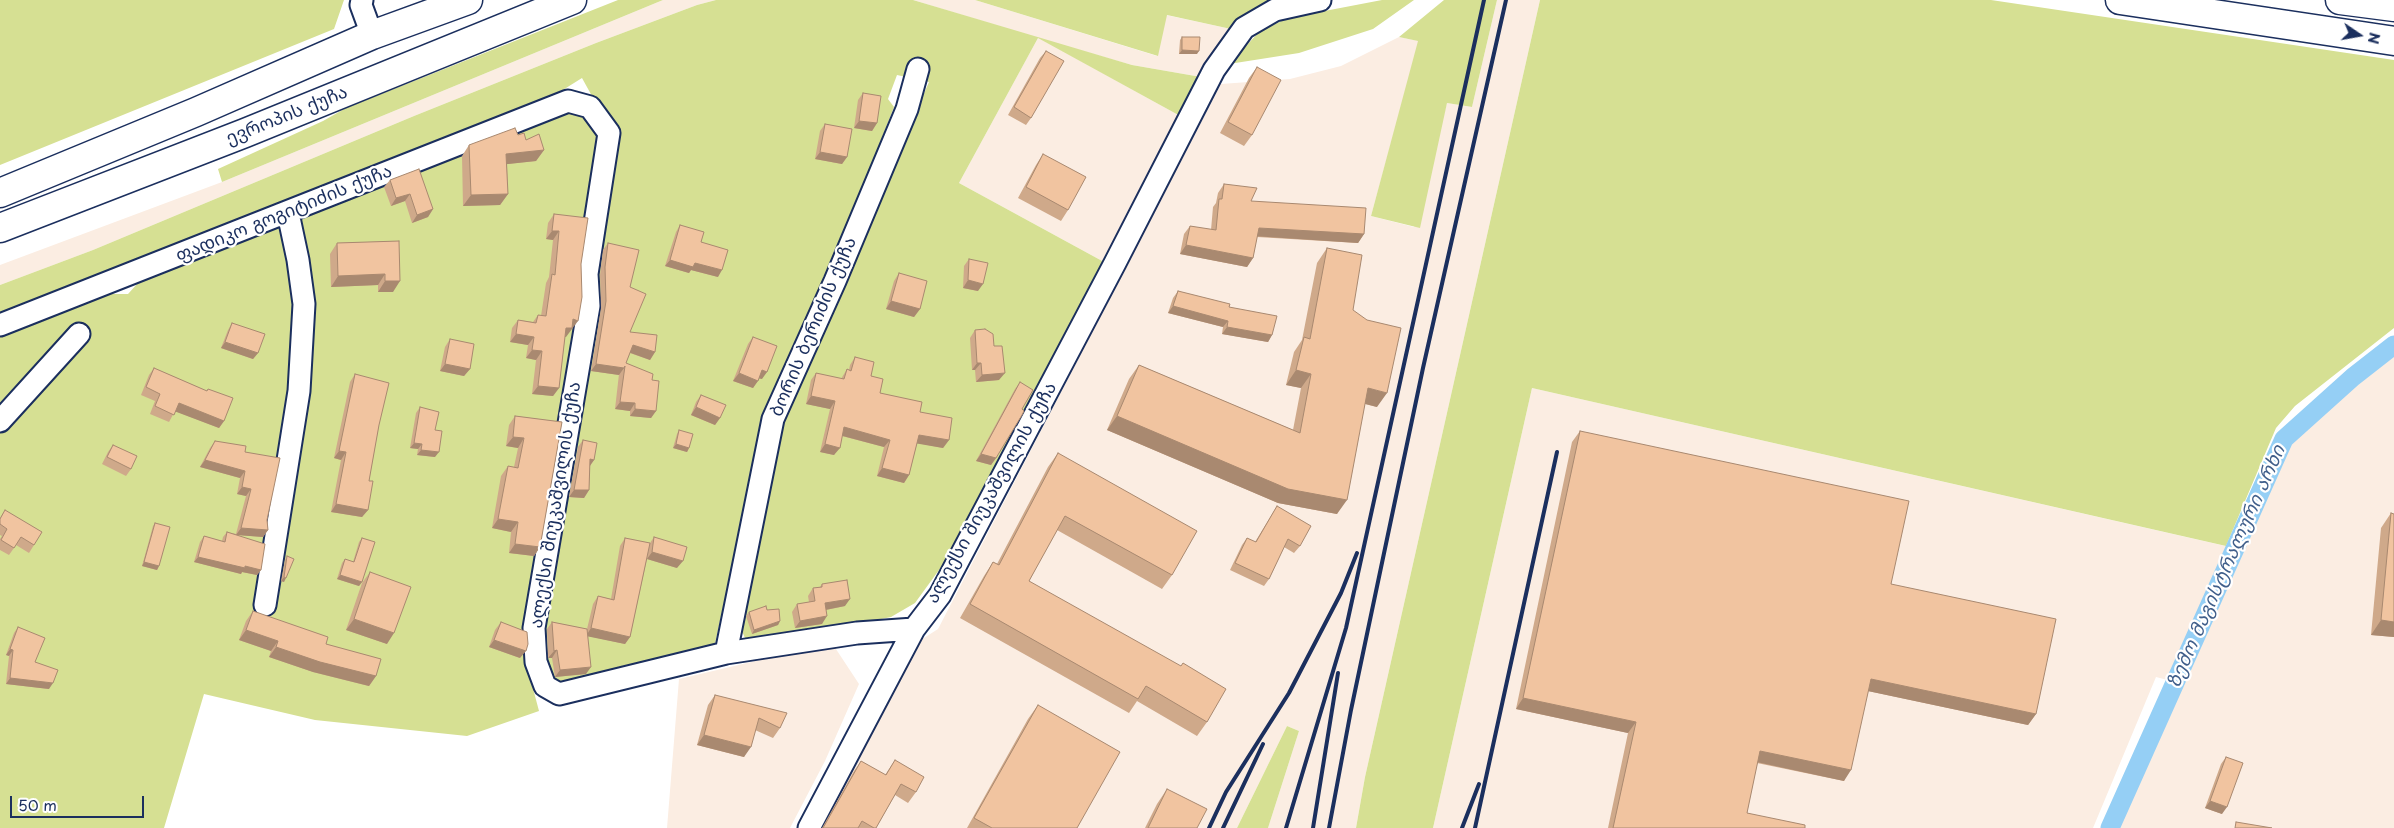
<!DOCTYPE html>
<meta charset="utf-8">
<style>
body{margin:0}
#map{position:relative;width:2394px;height:828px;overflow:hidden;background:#fff;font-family:"Playpen Sans",sans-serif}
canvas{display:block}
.north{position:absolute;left:2334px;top:10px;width:50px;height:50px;-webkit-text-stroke:4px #fff;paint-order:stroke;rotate:102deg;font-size:14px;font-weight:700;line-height:20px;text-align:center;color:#1b2f5e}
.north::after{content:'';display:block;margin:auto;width:18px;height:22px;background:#1b2f5e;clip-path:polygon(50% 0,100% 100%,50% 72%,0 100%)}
.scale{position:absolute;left:10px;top:796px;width:134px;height:22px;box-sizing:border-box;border:2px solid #1b2f5e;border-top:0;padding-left:6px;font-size:15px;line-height:18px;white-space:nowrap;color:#1b2f5e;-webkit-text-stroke:4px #fff;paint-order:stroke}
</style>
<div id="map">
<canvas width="2394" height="828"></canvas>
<div class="north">N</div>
<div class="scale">50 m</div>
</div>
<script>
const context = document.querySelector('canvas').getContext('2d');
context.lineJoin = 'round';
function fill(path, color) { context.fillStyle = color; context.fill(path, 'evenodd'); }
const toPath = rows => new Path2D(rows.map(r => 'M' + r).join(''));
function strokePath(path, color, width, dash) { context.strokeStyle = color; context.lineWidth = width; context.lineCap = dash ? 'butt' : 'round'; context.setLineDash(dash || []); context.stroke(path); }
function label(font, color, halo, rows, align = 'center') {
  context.font = font + ' "Playpen Sans","Noto Sans Georgian",sans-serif'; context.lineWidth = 4.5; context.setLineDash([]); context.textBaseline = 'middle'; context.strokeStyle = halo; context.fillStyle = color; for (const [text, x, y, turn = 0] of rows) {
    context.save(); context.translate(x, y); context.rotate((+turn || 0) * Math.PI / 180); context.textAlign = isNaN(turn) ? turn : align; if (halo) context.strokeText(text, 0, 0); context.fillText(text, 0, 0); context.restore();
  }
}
fill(toPath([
 [663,0,716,0,697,5,596,43,414,116,93,250,0,285,0,265,222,182],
 [913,0,975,0,1157,56,1166,15,1231,29,1205,63,1201,77,1132,65,1041,39,1182,117,1104,262,959,183,1038,38],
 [1497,0,1540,0,1365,777,1356,828,1268,828,1299,731,1287,726,1237,828,817,828,913,645,938,629,1221,84,1290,79,1341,66,1399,37,1419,41,1371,216,1414,227,1447,103,1472,107],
 [2394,354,2394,828,2119,828,2183,684,2156,677,2093,828,1433,828,1532,388,2243,550,2292,442,2331,404],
 [832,643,859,684,825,761,790,828,667,828,679,679]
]), '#fbede2');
fill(toPath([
 [0,0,344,0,334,29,0,165],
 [618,0,663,0,222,182,218,169,323,121,346,108],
 [716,0,913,0,1132,65,1201,77,1182,117,1038,38,959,183,1104,262,963,537,915,603,891,617,763,643,747,643,737,619,777,424,929,82,897,75,888,99,894,107,855,206,852,221,765,417,714,648,561,686,552,681,538,644,598,283,601,223,613,181,614,136,582,78,558,93,0,319,0,285,93,250,414,116,596,43,697,5],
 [975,0,1277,0,1231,29,1167,15,1158,56],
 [1382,0,1414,0,1373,29,1299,53,1229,64,1260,31,1288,18],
 [1444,0,1497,0,1472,107,1447,103,1420,228,1371,216,1418,41,1399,37],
 [1540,0,1991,0,2394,60,2394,328,2295,406,2276,428,2226,546,1532,388,1433,828,1356,828,1365,777],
 [573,106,593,121,600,142,564,422,528,642,531,681,539,711,467,736,315,720,204,694,164,828,0,828,0,428,91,333,76,330,0,409,0,335,88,299,107,294,128,294,138,283,275,225,291,243,302,397,297,216],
 [1287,726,1299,731,1268,828,1237,828]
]), '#d6e093');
strokePath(toPath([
 [2110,828,2284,439,2353,377,2394,345]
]), '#95cff5', 19);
const street = toPath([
 [362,0,361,5,372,35],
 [0,325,568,101,590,107,609,133,587,274,589,306,534,628,536,662,545,686,559,694,726,653,857,633,914,629],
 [0,421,79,334],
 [265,605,299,391,304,304,298,260,288,213],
 [726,653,773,419,835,281,907,109,918,69],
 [809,828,914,629,940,595,1115,263,1214,70,1244,28,1275,10,1320,0]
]);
const primary = toPath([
 [2120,0,2394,41],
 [2340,0,2394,7],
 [0,193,196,112,372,35,468,0],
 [0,228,245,133,572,0]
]);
strokePath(street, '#1b2f5e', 25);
strokePath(primary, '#1b2f5e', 31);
strokePath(street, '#fff', 21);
strokePath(primary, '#fff', 28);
strokePath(toPath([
 [1209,828,1226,792,1289,693,1341,593,1357,553],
 [1223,828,1263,744],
 [1286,828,1346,628,1484,0],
 [1313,828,1338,673],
 [1329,828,1351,710,1423,368,1506,0],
 [1462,828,1479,784],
 [1475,828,1557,452]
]), '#1b2f5e', 4);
fill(toPath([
 [1182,37,1197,54,1179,54,1180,40],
 [1046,51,1031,118,1026,125,1008,115,1040,58],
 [1257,67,1252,135,1244,146,1220,133,1249,78],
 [863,93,877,123,872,131,854,128,858,100],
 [825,124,847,157,842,164,815,159,820,131],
 [518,135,544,150,536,161,507,164,508,194,500,205,463,206,462,156,469,145],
 [1043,154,1068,210,1061,221,1018,198,1036,165],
 [390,180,433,209,428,217,412,223,405,201,391,206,384,187],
 [1224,184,1251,201,1364,234,1358,243,1257,237,1253,258,1247,267,1180,254,1184,234,1190,226,1211,230,1213,207,1216,203,1218,193],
 [554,214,581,264,572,329,571,329,565,337,559,388,553,396,532,394,536,360,526,358,528,345,510,342,512,328,518,320,533,322,538,315,541,316,546,283,549,277,553,240,546,239,548,223],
 [680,225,701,242,718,277,691,270,689,273,665,266,676,232],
 [399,241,393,292,378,292,378,285,331,287,330,254,337,243],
 [608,243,630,287,630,332,655,352,650,360,630,353,626,363,652,380,656,411,651,418,630,416,630,411,615,409,619,374,619,375,591,371,601,308,600,275,603,250],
 [1327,248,1353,310,1377,407,1365,404,1337,514,1278,503,1107,430,1129,379,1139,365,1293,430,1301,388,1286,385,1294,352,1302,340,1317,263],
 [969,259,978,291,963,288,964,266],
 [899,273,920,309,914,317,886,309,894,281],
 [1178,291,1229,307,1272,335,1268,342,1222,334,1223,327,1168,313,1173,298],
 [232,323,258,353,253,359,221,348,228,330],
 [975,330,994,346,999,380,976,382,975,370,972,370,970,338],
 [753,337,762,379,759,378,753,388,733,381,748,344],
 [450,339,470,369,464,376,440,371,445,347],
 [855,357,871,376,880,393,920,412,949,440,943,448,917,443,909,475,904,483,877,476,884,447,842,436,834,455,820,452,830,409,806,404,811,380,816,373,841,379,847,369,849,370,850,365],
 [154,368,207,391,208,389,224,421,219,428,175,411,169,422,150,414,155,401,141,395,149,375],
 [355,374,379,425,369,481,368,510,362,517,331,512,341,460,334,458,350,382],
 [1020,382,996,458,991,465,976,461,1015,389],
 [701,395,720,418,715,425,691,415,696,402],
 [420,407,435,430,435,457,417,455,418,449,410,448,416,413],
 [515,416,562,422,540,547,534,556,509,553,511,532,492,528,501,476,508,466,514,467,518,448,506,446,509,425],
 [679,430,689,448,687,452,673,448,677,434],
 [1580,431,1891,584,2036,714,2028,725,1868,691,1844,781,1757,763,1747,813,1805,828,1608,828,1628,733,1516,709,1572,442],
 [583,440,594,460,590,466,589,490,584,498,569,497,578,447],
 [215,441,245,452,267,520,268,530,263,537,239,535,261,570,257,575,242,572,241,574,194,562,200,542,204,536,222,541,223,537,227,532,236,534,246,496,237,494,240,478,200,467,210,448],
 [113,445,131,469,126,476,102,464,108,452],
 [1058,453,1172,575,1162,589,1057,530,1029,581,1207,722,1197,736,1137,701,1129,713,960,618,984,576,993,562,997,564,1048,467],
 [1277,506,1300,546,1294,553,1284,547,1269,579,1264,586,1230,570,1242,545,1247,538,1255,542],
 [5,510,34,545,29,553,16,545,9,555,0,550,0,539,2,536,0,535,0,518],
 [2391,513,2394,637,2371,635,2381,528],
 [155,523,159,566,157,570,142,566,153,526],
 [654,537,677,568,647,559,648,554,630,637,625,644,588,636,586,674,555,677,552,658,548,658,547,629,552,622,587,629,593,604,598,596,611,599,620,546,625,538,650,543],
 [362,538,362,582,359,586,337,579,342,563,345,559,353,562,359,542],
 [287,556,284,582,281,581,285,560],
 [370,572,387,644,346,630,362,583],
 [822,584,845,606,826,610,822,624,795,628,792,612,797,604,809,602,808,596,813,588,820,587],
 [767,610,780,621,778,625,752,634,746,616,749,612],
 [253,611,326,644,376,676,369,686,313,672,269,657,271,651,239,640,246,621],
 [501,622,520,658,489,647,495,630],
 [18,627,35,662,49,689,6,684,9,656,6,655,14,633],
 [715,695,780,728,773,738,755,730,744,757,697,745,708,705],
 [1038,705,1077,828,967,828,1028,719],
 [2226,757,2222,814,2205,808,2221,764],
 [895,760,916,792,908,803,895,795,876,828,822,828,854,771,861,761,885,775],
 [1167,789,1197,828,1145,828,1157,804]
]), '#cfa98a');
fill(toPath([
 [1182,50,1199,51,1197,54,1179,54],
 [859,121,877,123,872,131,854,128],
 [544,150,536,161,499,165,506,154],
 [820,152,847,157,842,164,815,159],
 [410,194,405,201,391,206,396,198],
 [508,194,500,205,463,206,471,195],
 [433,209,428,217,412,223,417,215],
 [1259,228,1364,234,1358,243,1253,236],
 [552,231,559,231,553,240,546,239],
 [1186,245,1253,258,1247,267,1180,254],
 [670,260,695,263,722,270,718,277,691,270,689,273,665,266],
 [385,274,378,285,331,287,338,276],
 [968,280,983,284,978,291,963,288],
 [385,281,400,281,393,292,378,292],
 [891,301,920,309,914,317,886,309],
 [1173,306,1228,321,1223,327,1168,313],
 [573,319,578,321,566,337,560,336],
 [1227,327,1272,335,1268,342,1222,334],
 [516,334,534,337,528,345,510,342],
 [225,342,258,353,253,359,221,348],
 [633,345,655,352,650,360,628,352],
 [532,350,542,351,536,360,526,358],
 [977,363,981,363,975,370,972,370],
 [445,364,470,369,464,376,440,371],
 [596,364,624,368,619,375,591,371],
 [762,370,767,372,762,379,757,378],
 [1296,370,1311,374,1301,388,1286,385],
 [739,373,758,381,753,388,733,381],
 [1005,373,999,380,976,382,982,375],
 [538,386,559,388,553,396,532,394],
 [1368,388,1387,393,1377,407,1358,402],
 [811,396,835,401,830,409,806,404],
 [620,402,635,403,630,411,615,409],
 [179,403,224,421,219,428,174,411],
 [696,407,720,418,715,425,691,415],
 [635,409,656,411,651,418,630,416],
 [1117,416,1347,500,1337,514,1278,503,1107,430],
 [844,427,890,440,884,447,839,435],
 [919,435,949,440,943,448,914,443],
 [513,437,524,438,518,448,506,446],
 [414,443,422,444,418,449,410,448],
 [676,444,689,448,687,452,673,448],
 [825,444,840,448,834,455,820,452],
 [421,450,439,452,435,457,417,455],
 [339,451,346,452,341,460,334,458],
 [981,454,996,458,991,465,976,461],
 [590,459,594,460,589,467],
 [205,460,245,471,240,478,200,467],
 [882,468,909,475,904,483,877,476],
 [242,487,251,489,246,496,237,494],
 [574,490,589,490,584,498,569,497],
 [336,504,368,510,362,517,331,512],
 [498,519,518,522,511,532,492,528],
 [241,528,268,530,263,537,236,535],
 [515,544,540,547,534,556,509,553],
 [652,552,683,561,677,568,647,559],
 [198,557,245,566,261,570,257,575,242,572,241,574,194,562],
 [144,562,159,566,157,570,142,566],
 [340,575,362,582,359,586,337,579],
 [284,577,286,578,284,582,281,581],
 [850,599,845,606,820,611,825,603],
 [827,616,822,624,795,628,800,621],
 [354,619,394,633,387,644,346,630],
 [2381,620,2394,622,2394,637,2371,635],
 [780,621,778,625,752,634,754,630],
 [591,628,630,637,625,644,586,636],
 [246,630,278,641,271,651,239,640],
 [494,640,526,651,520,658,489,647],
 [276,647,376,676,369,686,313,672,269,657],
 [10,649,13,650,9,656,6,655],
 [557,650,552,658,548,658,554,651],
 [591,667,586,674,555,677,560,670],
 [10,678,53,683,49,689,6,684],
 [1871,679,2036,714,2028,725,1863,690],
 [1523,698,1636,722,1628,733,1516,709],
 [704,735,751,747,744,757,697,745],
 [1760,751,1851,770,1844,781,1752,761],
 [2210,801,2227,807,2222,814,2205,808]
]), '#a98970');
const building = toPath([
 [1182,37,1200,37,1199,51,1182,50,1182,37],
 [1046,51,1064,61,1031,118,1014,107,1046,51],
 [1257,67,1281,80,1252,135,1228,122,1257,67],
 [863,93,881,96,877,123,859,121,863,93],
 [825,124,852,129,847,157,820,152,825,124],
 [515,128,518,135,524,133,526,140,539,134,544,150,506,154,508,194,471,195,469,145,515,128],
 [1043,154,1086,177,1068,210,1026,187,1043,154],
 [419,169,433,209,417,215,410,194,396,198,390,180,419,169],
 [1224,184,1257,188,1251,201,1366,208,1364,234,1259,228,1253,258,1186,245,1190,226,1216,230,1219,199,1222,199,1224,184],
 [554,214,588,218,581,264,582,297,578,321,573,319,572,328,566,328,559,388,538,386,542,351,532,350,534,337,516,334,518,320,536,323,538,315,546,316,552,274,555,275,559,231,552,231,554,214],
 [680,225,704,232,701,242,728,250,722,270,695,263,693,267,670,260,680,225],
 [399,241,400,281,385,281,385,274,338,276,337,243,399,241],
 [608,243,639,250,630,287,646,294,630,332,657,335,655,352,633,345,626,363,653,374,652,380,659,381,656,411,635,409,635,403,620,402,625,366,624,368,596,364,606,301,605,267,608,243],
 [1327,248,1362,255,1353,310,1367,320,1401,328,1387,393,1368,388,1347,500,1288,489,1117,416,1139,365,1300,433,1311,374,1296,370,1304,337,1310,339,1327,248],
 [969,259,988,263,983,284,968,280,969,259],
 [899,273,927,281,920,309,891,301,899,273],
 [1178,291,1230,304,1229,307,1277,316,1272,335,1227,327,1228,321,1173,306,1178,291],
 [232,323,265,334,258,353,225,342,232,323],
 [985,329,993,334,994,346,1002,346,1005,373,982,375,981,363,977,363,975,330,985,329],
 [753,337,777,346,767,372,762,370,758,381,739,373,753,337],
 [450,339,474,344,470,369,445,364,450,339],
 [855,357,874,362,871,376,883,379,880,393,922,402,920,412,952,418,949,440,919,435,909,475,882,468,890,440,844,427,840,448,825,444,835,401,811,396,816,373,844,379,847,369,851,371,855,357],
 [154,368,207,391,208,389,233,398,224,421,179,403,174,415,155,406,160,394,146,387,154,368],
 [355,374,389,383,379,425,369,481,373,481,368,510,336,504,346,452,339,451,355,374],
 [1020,382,1033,390,1022,409,1024,411,1022,415,996,458,981,454,1020,382],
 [701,395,726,405,720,418,696,407,701,395],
 [420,407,439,412,435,430,442,431,439,452,421,450,422,444,414,443,420,407],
 [515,416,562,422,540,547,515,544,518,522,498,519,508,466,518,468,524,438,513,437,515,416],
 [679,430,693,434,689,448,676,444,679,430],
 [1580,431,1909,501,1891,584,2056,619,2036,714,1871,679,1851,770,1760,751,1747,813,1805,825,1805,828,1613,828,1636,722,1523,698,1580,431],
 [583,440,597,443,594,460,590,459,589,490,574,490,583,440],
 [215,441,246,446,245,452,280,458,267,520,268,530,241,528,251,489,242,487,245,471,205,460,215,441],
 [113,445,137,456,131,469,107,457,113,445],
 [1058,453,1197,531,1172,575,1065,516,1029,581,1181,666,1183,663,1226,689,1207,722,1146,686,1138,699,970,604,993,562,999,565,1058,453],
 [1277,506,1311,526,1300,546,1288,539,1269,579,1235,563,1247,538,1256,542,1277,506],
 [5,510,42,532,34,545,21,537,14,548,1,540,7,529,0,524,0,519,5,510],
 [2391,513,2394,514,2394,622,2381,620,2391,513],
 [155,523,170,527,159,566,144,562,155,523],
 [227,532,265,544,261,570,245,566,245,568,198,557,204,536,225,542,227,532],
 [654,537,687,547,683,561,652,552,654,537],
 [362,538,375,542,362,582,340,575,345,559,354,562,362,538],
 [625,538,650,543,630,637,591,628,598,596,614,600,625,538],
 [287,556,294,559,286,578,284,577,287,556],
 [370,572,411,587,394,633,354,619,370,572],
 [847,580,850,599,825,603,827,616,800,621,797,604,815,601,813,588,822,587,822,584,847,580],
 [766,606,767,610,779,609,780,621,754,630,749,612,766,606],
 [253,611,328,637,326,644,381,659,376,676,320,662,276,647,278,641,246,630,253,611],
 [501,622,527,632,528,644,526,651,494,640,501,622],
 [552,622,587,629,591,667,560,670,557,650,554,651,552,622],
 [18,627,45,638,35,662,58,670,53,683,10,678,13,650,10,649,18,627],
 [715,695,787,713,780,728,759,718,751,747,704,735,715,695],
 [1038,705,1120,752,1077,828,992,828,974,818,1038,705],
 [2226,757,2243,763,2227,807,2210,801,2226,757],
 [895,760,924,777,916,792,901,784,876,828,874,828,862,821,858,828,823,828,861,761,886,775,895,760],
 [1167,789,1207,809,1197,828,1148,828,1167,789],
 [2236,822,2272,828,2235,828,2236,822]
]);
fill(building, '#f1c4a0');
strokePath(building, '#a98970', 1);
label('18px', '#1b2f5e', '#fff', [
 ["ევროპის ქუჩა",287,116,-22],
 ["ფადიკო გოგიტიძის ქუჩა",284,214,-22],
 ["ბორის ბერიძის ქუჩა",814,327,-67],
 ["ალექსი შიუკაშვილის ქუჩა",992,493,-61],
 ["ალექსი შიუკაშვილის ქუჩა",556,505,-81]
]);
label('italic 19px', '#405f8b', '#fff', [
 ["ზემო მაგისტრალური არხი",2227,567,-66]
]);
</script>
